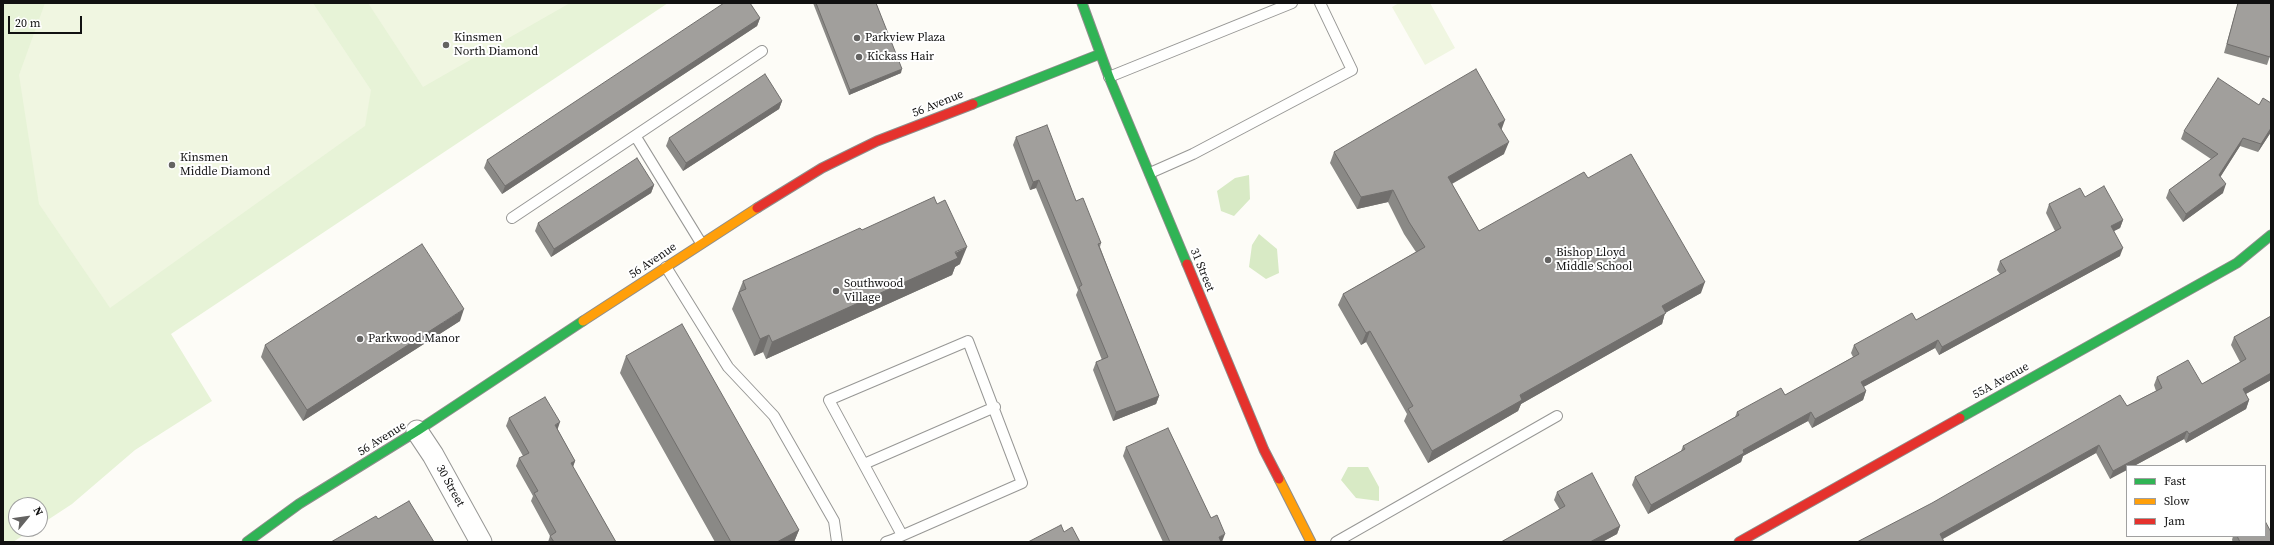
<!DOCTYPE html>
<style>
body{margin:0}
#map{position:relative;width:2274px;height:545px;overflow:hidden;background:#fdfcf7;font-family:"Source Serif 4",serif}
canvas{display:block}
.frame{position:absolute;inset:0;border:4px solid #111;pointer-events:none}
.legend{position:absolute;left:2126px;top:465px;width:140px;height:72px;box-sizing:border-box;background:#fff;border:1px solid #a0a0a0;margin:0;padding:5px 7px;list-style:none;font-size:12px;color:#111}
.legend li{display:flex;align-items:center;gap:8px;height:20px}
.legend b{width:20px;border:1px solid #a0a0a0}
.north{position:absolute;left:8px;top:497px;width:40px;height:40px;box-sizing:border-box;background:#fff;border:1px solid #a0a0a0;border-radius:50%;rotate:61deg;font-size:11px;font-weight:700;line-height:16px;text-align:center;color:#111}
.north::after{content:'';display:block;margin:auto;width:14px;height:18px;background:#646362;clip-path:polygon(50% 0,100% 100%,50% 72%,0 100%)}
.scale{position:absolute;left:8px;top:16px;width:74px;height:18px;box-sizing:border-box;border:2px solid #111;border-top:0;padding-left:5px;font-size:12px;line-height:14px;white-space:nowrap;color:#111;-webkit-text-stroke:3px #fff;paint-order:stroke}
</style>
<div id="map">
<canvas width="2274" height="545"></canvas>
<div class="frame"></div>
<ul class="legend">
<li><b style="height:5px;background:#30b455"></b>Fast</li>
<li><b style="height:5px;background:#ff9f0a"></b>Slow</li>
<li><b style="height:5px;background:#e5322d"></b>Jam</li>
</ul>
<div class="north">N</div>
<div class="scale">20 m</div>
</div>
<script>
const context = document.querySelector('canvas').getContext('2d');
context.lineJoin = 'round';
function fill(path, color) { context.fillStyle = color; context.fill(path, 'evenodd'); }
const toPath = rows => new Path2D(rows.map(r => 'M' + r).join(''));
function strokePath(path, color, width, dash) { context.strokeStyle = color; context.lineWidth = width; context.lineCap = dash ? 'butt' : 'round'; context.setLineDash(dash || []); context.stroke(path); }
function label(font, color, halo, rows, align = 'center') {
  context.font = font + ' "Source Serif 4",serif'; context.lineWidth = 4; context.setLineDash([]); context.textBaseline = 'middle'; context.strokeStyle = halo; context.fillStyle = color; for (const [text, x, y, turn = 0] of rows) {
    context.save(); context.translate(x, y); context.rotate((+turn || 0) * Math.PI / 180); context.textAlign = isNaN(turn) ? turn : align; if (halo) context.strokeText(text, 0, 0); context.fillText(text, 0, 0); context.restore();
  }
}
fill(toPath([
 [3,3,668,3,171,334,212,401,135,450,72,504,40,525,40,505,16,505,16,529,33,529,13,542,3,542]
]), '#e7f3d7');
fill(toPath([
 [1249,175,1250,199,1234,216,1221,211,1217,191,1235,178],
 [1259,234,1277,249,1279,273,1266,279,1249,267,1252,245],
 [1348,467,1368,467,1379,487,1379,501,1356,498,1341,480]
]), '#d8eac5');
fill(toPath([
 [45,3,313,3,371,90,365,126,110,308,39,204,19,75],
 [368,3,570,3,423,87],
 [1399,3,1430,3,1455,48,1425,65,1392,7]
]), '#f0f6e1');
const lane = toPath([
 [1109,77,1292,3],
 [636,137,701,243],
 [1150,173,1193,154,1352,70,1320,3],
 [512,218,762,51],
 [666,267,728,367,774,416,834,521,837,542],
 [864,464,995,407],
 [886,542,892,540,1022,483,968,341,829,400,902,535],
 [1336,542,1557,416]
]);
const street = toPath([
 [417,431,433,455,481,542]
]);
const fast = toPath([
 [1082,3,1109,77,1187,264],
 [973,104,1100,54],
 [1960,418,2237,263,2271,235],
 [247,542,299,504,417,431,583,321]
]);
const slow = toPath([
 [583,321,757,208],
 [1279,479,1311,542]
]);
const jam = toPath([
 [757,208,822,168,877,141,973,104],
 [1187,264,1264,450,1279,479],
 [1739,542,1960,418]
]);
strokePath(lane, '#979795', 12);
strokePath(street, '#979795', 23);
strokePath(fast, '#8e8d8b', 11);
strokePath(slow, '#8e8d8b', 11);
strokePath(jam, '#8e8d8b', 11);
strokePath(lane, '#fffffe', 10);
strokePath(street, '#fffffe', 21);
strokePath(fast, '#30b455', 9);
strokePath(slow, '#ff9f0a', 9);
strokePath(jam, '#e5322d', 9);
fill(toPath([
 [813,3,876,3,901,73,849,95],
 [2238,3,2271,3,2271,53,2267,65,2224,53],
 [760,18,757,26,502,194,484,168,487,160],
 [782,101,779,109,683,171,666,146,669,138],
 [2271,103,2271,132,2258,152,2240,146,2220,177,2223,193,2183,222,2166,198,2169,190,2211,159,2181,139,2184,131,2259,105],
 [1501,130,1504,154,1452,184,1479,231,1588,178,1701,293,1665,313,1662,324,1521,404,1518,411,1428,463,1404,421,1407,414,1366,342,1361,345,1338,305,1343,294,1416,252,1404,234,1388,202,1357,209,1330,163,1334,152],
 [1016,137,1076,201,1101,243,1100,247,1112,279,1159,396,1156,404,1113,421,1093,370,1096,362,1102,360,1076,295,1078,290,1036,188,1030,190,1013,145],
 [654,185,651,193,551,257,535,231,538,223],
 [2085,197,2123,220,2120,228,2114,231,2120,256,1939,355,1935,348,1863,387,1866,391,1863,400,1812,428,1808,421,1743,456,1741,462,1648,514,1632,485,1635,477,1681,451,1683,446,1735,417,1737,412,1785,395,1853,357,1851,353,1854,345,1916,320,2000,274,1997,270,2000,261,2055,231,2046,213,2049,204],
 [862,230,960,264,955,267,952,275,766,359,763,352,754,356,732,309,743,281],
 [2271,316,2271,380,2246,394,2249,400,2246,409,2186,443,2184,439,2134,466,2127,466,2110,479,2096,453,1943,539,1857,542,2156,391,2154,385,2157,377,2202,384,2240,362,2231,345,2234,337],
 [460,321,303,421,261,357,265,345],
 [626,356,799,530,794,542,715,542,620,373],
 [509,418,558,430,575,461,573,467,616,542,548,542,550,536,531,501,533,496,516,466,519,458,523,456,506,426],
 [1126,447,1222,542,1163,542,1123,456],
 [1557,492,1620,526,1617,534,1602,542,1501,542,1560,510,1554,500],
 [2233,536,2265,536,2271,542,2233,542,2232,540]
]), '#8a8986');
fill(toPath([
 [760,18,757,26,502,194,505,186],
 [902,69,901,73,849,95,850,90],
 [782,101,779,109,683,171,686,163],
 [1505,120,1501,131,1498,124],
 [2271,128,2271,132,2258,152,2261,144],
 [2243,138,2240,146,2216,184,2219,175],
 [1509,142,1504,154,1444,188,1448,177],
 [1039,180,1036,188,1030,190,1033,182],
 [2226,184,2223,193,2183,222,2186,214],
 [654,185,651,193,551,257,554,249],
 [1393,190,1388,202,1357,209,1361,197],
 [2123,220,2120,228,2108,234,2111,226],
 [967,247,960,264,955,267,952,275,766,359,772,342],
 [2123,248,2120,256,1939,355,1942,347],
 [1705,282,1701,293,1665,313,1662,324,1521,404,1518,411,1428,463,1432,451,1662,306],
 [464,309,460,321,303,421,307,410],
 [1370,331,1366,342,1361,345,1366,333],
 [769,335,763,352,754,356,760,339],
 [1938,340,1935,348,1858,390,1861,382],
 [2271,373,2271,380,2240,397,2243,389],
 [1866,391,1863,400,1812,428,1815,419],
 [1159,396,1156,404,1113,421,1116,412],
 [2249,400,2246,409,2186,443,2189,434],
 [1811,412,1808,421,1743,456,1741,462,1648,514,1651,505,1743,450],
 [560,422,557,431,555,425],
 [2187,431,2184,439,2134,466,2127,466,2127,470,2110,479,2113,471],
 [2099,445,2096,453,1937,542,1940,534],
 [575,461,572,469,571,463],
 [1620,526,1617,534,1602,542,1590,542],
 [799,530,794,542,777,542],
 [1225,534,1222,542,1217,542,1219,537]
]), '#716f6d');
const building = toPath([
 [724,3,750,3,760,18,505,186,487,160,724,3],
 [816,3,876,3,902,69,850,90,816,3],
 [2238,3,2271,3,2271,53,2270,57,2227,44,2238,3],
 [1476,69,1505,120,1498,124,1509,142,1448,177,1479,231,1584,172,1588,178,1631,154,1705,282,1662,306,1666,313,1520,395,1522,400,1432,451,1408,409,1413,406,1370,331,1366,333,1343,294,1425,247,1409,222,1393,190,1361,197,1334,152,1476,69],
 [765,74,782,101,686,163,669,138,765,74],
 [2218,78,2259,105,2263,98,2271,103,2271,128,2261,144,2243,138,2219,175,2226,184,2186,214,2169,190,2218,154,2184,131,2218,78],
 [1047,125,1076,201,1083,198,1101,243,1098,244,1112,279,1159,396,1116,412,1096,362,1108,357,1079,287,1082,285,1039,180,1033,182,1016,137,1047,125],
 [637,158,654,185,554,249,538,223,637,158],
 [2104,186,2123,220,2111,226,2123,248,1942,347,1938,340,1861,382,1866,391,1815,419,1811,412,1743,450,1744,453,1651,505,1635,477,1685,449,1683,446,1739,415,1737,412,1781,388,1785,395,1859,354,1854,345,1912,313,1916,320,2006,271,2000,261,2061,228,2049,204,2080,188,2085,197,2104,186],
 [934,197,937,204,945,200,967,247,955,252,958,258,772,342,769,335,760,339,739,292,746,289,743,281,860,228,862,230,934,197],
 [422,244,464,309,307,410,265,345,422,244],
 [2271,316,2271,373,2243,389,2249,400,2189,434,2187,431,2113,471,2099,445,1940,534,1944,542,1857,542,1932,503,2120,395,2127,406,2162,388,2157,377,2188,360,2202,384,2246,359,2234,337,2271,316],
 [682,324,799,530,777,542,731,542,626,356,682,324],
 [545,397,560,422,555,425,575,461,571,463,616,542,554,542,550,536,556,532,534,493,538,491,519,458,529,453,509,418,545,397],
 [1168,428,1211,518,1217,515,1225,534,1219,537,1221,542,1170,542,1126,447,1168,428],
 [1592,473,1620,526,1590,542,1585,542,1585,541,1584,542,1501,542,1565,506,1557,492,1592,473],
 [409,501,434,542,331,542,376,516,378,519,409,501],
 [2265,521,2271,532,2271,542,2240,542,2237,536,2265,536,2265,521],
 [1061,525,1064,532,1072,527,1080,542,1028,542,1061,525]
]);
fill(building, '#a19f9c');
strokePath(building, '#716f6d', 1);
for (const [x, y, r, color] of [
 [857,38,4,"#646362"],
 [446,45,4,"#646362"],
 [859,57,4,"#646362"],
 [172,165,4,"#646362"],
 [1548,260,4,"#646362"],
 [836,291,4,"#646362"],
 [360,339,4,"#646362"]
]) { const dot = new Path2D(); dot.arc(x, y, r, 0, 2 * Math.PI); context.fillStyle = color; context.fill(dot); strokePath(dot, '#fff', 1.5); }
label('12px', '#111', '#fff', [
 ["Kinsmen",454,38],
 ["North Diamond",454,52],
 ["Parkview Plaza",865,38],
 ["Kickass Hair",867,57],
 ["Kinsmen",180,158],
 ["Middle Diamond",180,172],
 ["Bishop Lloyd",1556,253],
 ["Middle School",1556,267],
 ["Southwood",844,284],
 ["Village",844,298],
 ["Parkwood Manor",368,339]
], 'left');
label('12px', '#111', '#fff', [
 ["56 Avenue",938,104,-22],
 ["56 Avenue",653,261,-34],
 ["31 Street",1202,270,68],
 ["55A Avenue",2001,381,-29],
 ["56 Avenue",382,439,-32],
 ["30 Street",450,486,61]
]);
</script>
